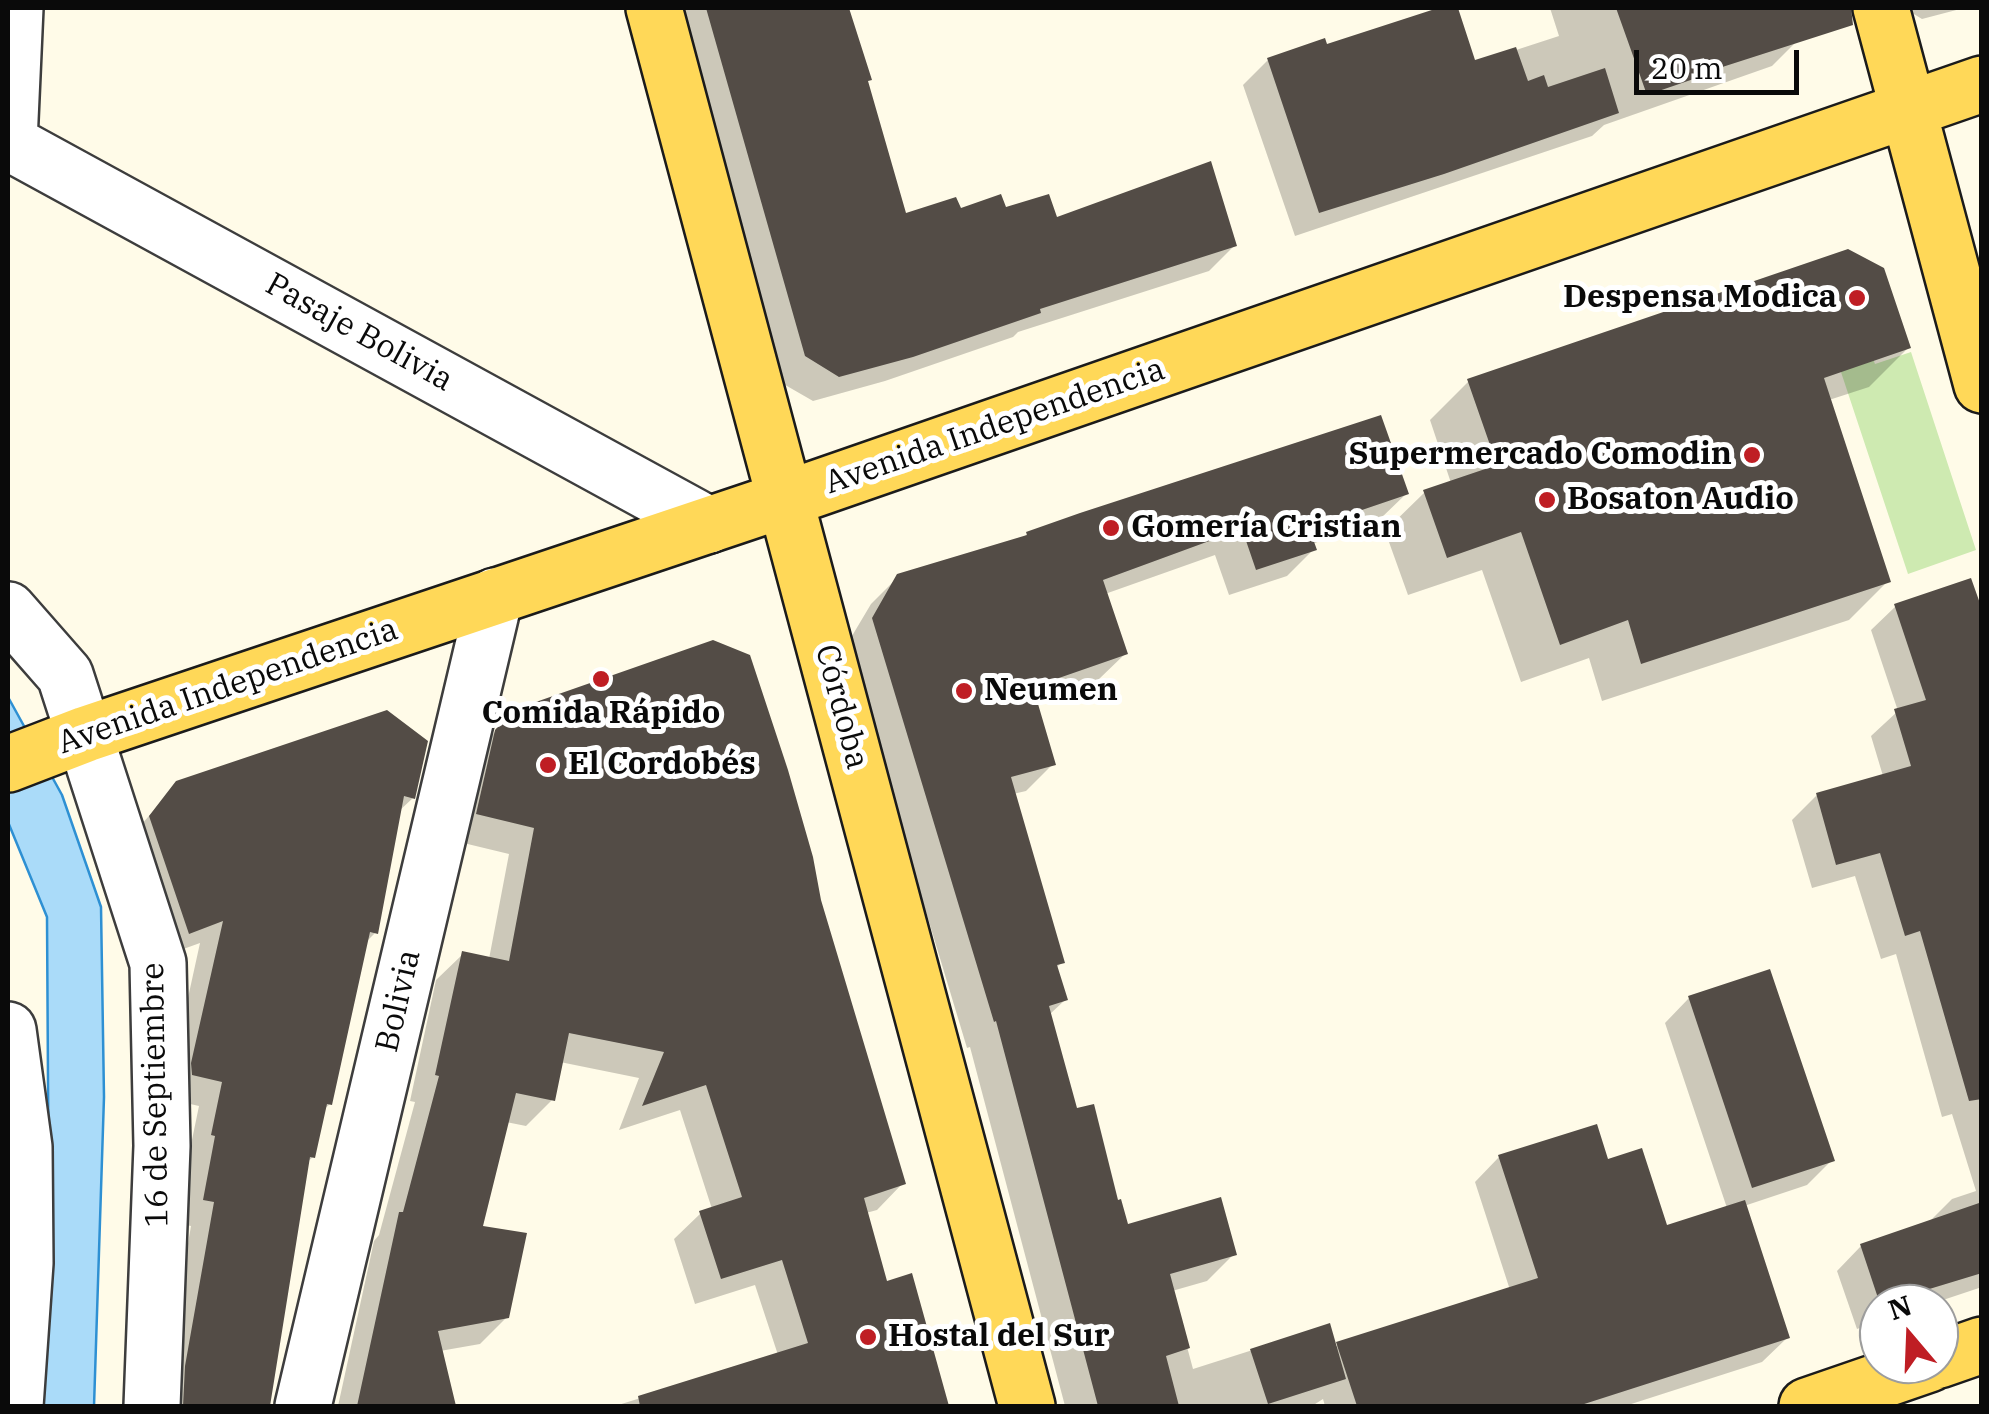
<!DOCTYPE html>
<meta charset="utf-8">
<style>
body{margin:0}
#map{position:relative;width:1989px;height:1414px;overflow:hidden;background:#fffbe8;font-family:"IBM Plex Serif",serif}
canvas{display:block}
.frame{position:absolute;inset:0;border:10px solid #0a0a0a;pointer-events:none}
.north{position:absolute;left:1859px;top:1284px;width:100px;height:100px;box-sizing:border-box;background:#fff;border:2px solid #9d9d9d;border-radius:50%;rotate:341deg;font-size:28px;font-weight:700;line-height:40px;text-align:center;color:#0a0a0a}
.north::after{content:'';display:block;margin:auto;width:35px;height:45px;background:#bf1e24;clip-path:polygon(50% 0,100% 100%,50% 72%,0 100%)}
.scale{position:absolute;left:1634px;top:50px;width:165px;height:45px;box-sizing:border-box;border:5px solid #0a0a0a;border-top:0;padding-left:12px;font-size:30px;line-height:35px;white-space:nowrap;color:#0a0a0a;-webkit-text-stroke:8px #fff;paint-order:stroke}
</style>
<div id="map">
<canvas width="1989" height="1414"></canvas>
<div class="frame"></div>
<div class="north">N</div>
<div class="scale">20 m</div>
</div>
<script>
const context = document.querySelector('canvas').getContext('2d');
context.lineJoin = 'round';
function fill(path, color) { context.fillStyle = color; context.fill(path, 'evenodd'); }
const toPath = rows => new Path2D(rows.map(r => 'M' + r).join(''));
function strokePath(path, color, width, dash) { context.strokeStyle = color; context.lineWidth = width; context.lineCap = dash ? 'butt' : 'round'; context.setLineDash(dash || []); context.stroke(path); }
function label(font, color, halo, rows, align = 'center') {
  context.font = font + ' "IBM Plex Serif",serif'; context.lineWidth = 10; context.setLineDash([]); context.textBaseline = 'middle'; context.strokeStyle = halo; context.fillStyle = color; for (const [text, x, y, turn = 0] of rows) {
    context.save(); context.translate(x, y); context.rotate((+turn || 0) * Math.PI / 180); context.textAlign = isNaN(turn) ? turn : align; if (halo) context.strokeText(text, 0, 0); context.fillText(text, 0, 0); context.restore();
  }
}
fill(toPath([
 [1863,331,1875,364,1911,352,1976,550,1908,574,1831,342]
]), '#ceeab1');
const water = toPath([
 [8,697,62,795,101,907,104,1097,94,1406,42,1406,49,1245,47,917,8,822,8,697]
]);
fill(water, '#aadbf9');
strokePath(water, '#2e90d3', 2.5);
fill(toPath([
 [675,8,847,8,904,216,1004,210,1235,245,1209,271,1018,332,1013,337,885,381,813,401,780,382],
 [1446,8,1455,8,1473,64,1559,36,1550,8,1643,8,1652,34,1707,15,1705,8,1808,8,1811,13,1798,40,1772,66,1604,125,1592,136,1295,236,1243,85,1268,60,1326,47],
 [1904,8,1964,8,1922,19],
 [1908,348,1869,387,1829,400,1888,581,1849,620,1602,701,1589,658,1521,682,1482,570,1408,595,1385,531,1425,492,1451,483,1430,420,1469,381],
 [1406,494,1379,520,1312,544,1314,549,1287,576,1229,595,1215,555,1105,594,1125,654,1098,680,1035,702,1053,764,1026,791,1013,794,1062,962,1056,968,1065,1000,1049,1015,1075,1111,1126,1227,1234,1254,1207,1281,1172,1291,1193,1369,1328,1326,1334,1347,1510,1290,1475,1182,1499,1157,1606,1162,1665,1228,1727,1208,1665,1023,1689,998,1832,1160,1807,1185,1744,1206,1787,1338,1762,1362,1625,1406,1325,1406,1323,1399,1312,1406,1065,1406,970,1047,967,1048,846,646,871,604,899,576,1022,539,1027,534],
 [1896,606,1982,674,1982,1287,1931,1304,1879,1304,1879,1321,1857,1329,1837,1271,1861,1246,1927,1224,1952,1199,1976,1191,1952,1114,1942,1117,1896,954,1881,959,1855,876,1812,888,1792,820,1817,795,1883,776,1871,736,1898,711,1871,630],
 [387,712,413,798,399,811,376,932,364,944,330,1104,323,1110,313,1157,306,1163,266,1406,160,1406,191,1226,180,1224,191,1160,188,1159,199,1106,168,1099,168,1089,200,943,164,956,126,842,178,783],
 [514,713,819,901,903,1183,877,1210,866,1213,885,1284,910,1276,948,1406,615,1406,778,1355,755,1285,695,1304,674,1239,701,1213,712,1209,680,1110,619,1130,639,1078,560,1062,552,1100,526,1126,506,1122,479,1228,507,1317,480,1344,440,1351,453,1403,449,1406,338,1406,374,1241,379,1235,415,1102,410,1101,436,980,463,954,489,959,509,854,451,840,487,740]
]), '#0003');
fill(toPath([
 [706,8,849,8,872,80,868,81,906,213,956,197,961,208,1001,194,1006,207,1049,194,1057,217,1211,161,1237,246,1040,309,1041,313,913,357,839,377,805,356],
 [1438,8,1458,8,1475,60,1516,47,1528,81,1544,75,1548,87,1605,68,1619,113,1444,174,1319,213,1267,58,1325,38,1327,44],
 [1616,8,1851,8,1853,25,1713,70,1714,72,1647,95],
 [1848,249,1884,268,1911,348,1824,378,1891,582,1641,664,1628,620,1560,645,1521,532,1447,558,1423,490,1497,465,1467,379],
 [1381,415,1409,494,1309,528,1317,550,1256,570,1242,529,1103,580,1128,654,1033,687,1056,765,1011,777,1065,963,1057,965,1068,1000,1049,1006,1077,1108,1094,1104,1118,1200,1121,1199,1128,1224,1221,1197,1237,1255,1170,1274,1190,1348,1166,1356,1179,1406,1098,1406,996,1021,994,1022,872,618,897,574,1027,535,1026,532,1080,513],
 [1971,578,1982,609,1982,1099,1969,1101,1920,931,1905,936,1880,853,1836,865,1816,793,1911,766,1894,709,1926,700,1894,604],
 [713,640,750,655,788,770,813,857,821,900,906,1184,864,1198,887,1281,912,1273,949,1406,640,1406,638,1396,808,1343,782,1260,721,1279,699,1211,742,1197,706,1085,642,1106,664,1052,569,1033,555,1101,516,1093,483,1226,527,1233,509,1318,438,1331,456,1406,357,1406,399,1212,403,1212,439,1076,435,1075,462,951,509,961,534,828,476,814,495,730,513,710],
 [387,710,428,741,415,799,404,796,378,934,370,932,332,1105,327,1104,315,1158,310,1157,270,1406,183,1406,185,1366,214,1202,203,1200,215,1136,211,1135,222,1082,192,1075,191,1063,223,921,189,934,149,816,176,781],
 [1770,969,1835,1161,1752,1188,1688,996],
 [1597,1124,1608,1159,1642,1148,1667,1225,1745,1200,1790,1338,1578,1406,1357,1406,1336,1342,1538,1278,1498,1155],
 [1982,1202,1982,1273,1880,1304,1860,1244],
 [1330,1323,1346,1379,1268,1404,1250,1349]
]), '#534c46');
const minor = toPath([
 [8,142,709,525],
 [9,142,15,8],
 [8,610,65,675,158,963,162,1146,152,1406],
 [8,1030,24,1147,25,1263,15,1406],
 [303,1406,495,596]
]);
const major = toPath([
 [654,8,1027,1406],
 [1881,8,1982,385],
 [8,764,86,734,786,499,1982,84],
 [1939,1360,1982,1345],
 [1807,1406,1929,1364]
]);
strokePath(minor, '#3d3d3d', 60);
strokePath(major, '#1b1b1b', 60);
strokePath(minor, '#fff', 55);
strokePath(major, '#ffd858', 55);
for (const [x, y, r, color] of [
 [1857,298,10,"#bf1e24"],
 [1752,455,10,"#bf1e24"],
 [1547,500,10,"#bf1e24"],
 [1111,528,10,"#bf1e24"],
 [601,679,10,"#bf1e24"],
 [964,691,10,"#bf1e24"],
 [548,765,10,"#bf1e24"],
 [868,1337,10,"#bf1e24"]
]) { const dot = new Path2D(); dot.arc(x, y, r, 0, 2 * Math.PI); context.fillStyle = color; context.fill(dot); strokePath(dot, '#fff', 4); }
label('bold 32px', '#0a0a0a', '#fff', [
 ["Despensa Modica",1837,298,"right"],
 ["Supermercado Comodin",1732,455,"right"],
 ["Bosaton Audio",1567,500],
 ["Gomería Cristian",1131,528],
 ["Neumen",984,691],
 ["Comida Rápido",601,714,"center"],
 ["El Cordobés",568,765],
 ["Hostal del Sur",888,1337]
], 'left');
label('32px', '#0a0a0a', '#fff', [
 ["Pasaje Bolivia",359,333,29],
 ["Avenida Independencia",995,427,-19],
 ["Avenida Independencia",228,687,-19],
 ["Córdoba",841,707,75],
 ["Bolivia",399,1001,-77],
 ["16 de Septiembre",156,1095,-91]
]);
</script>
